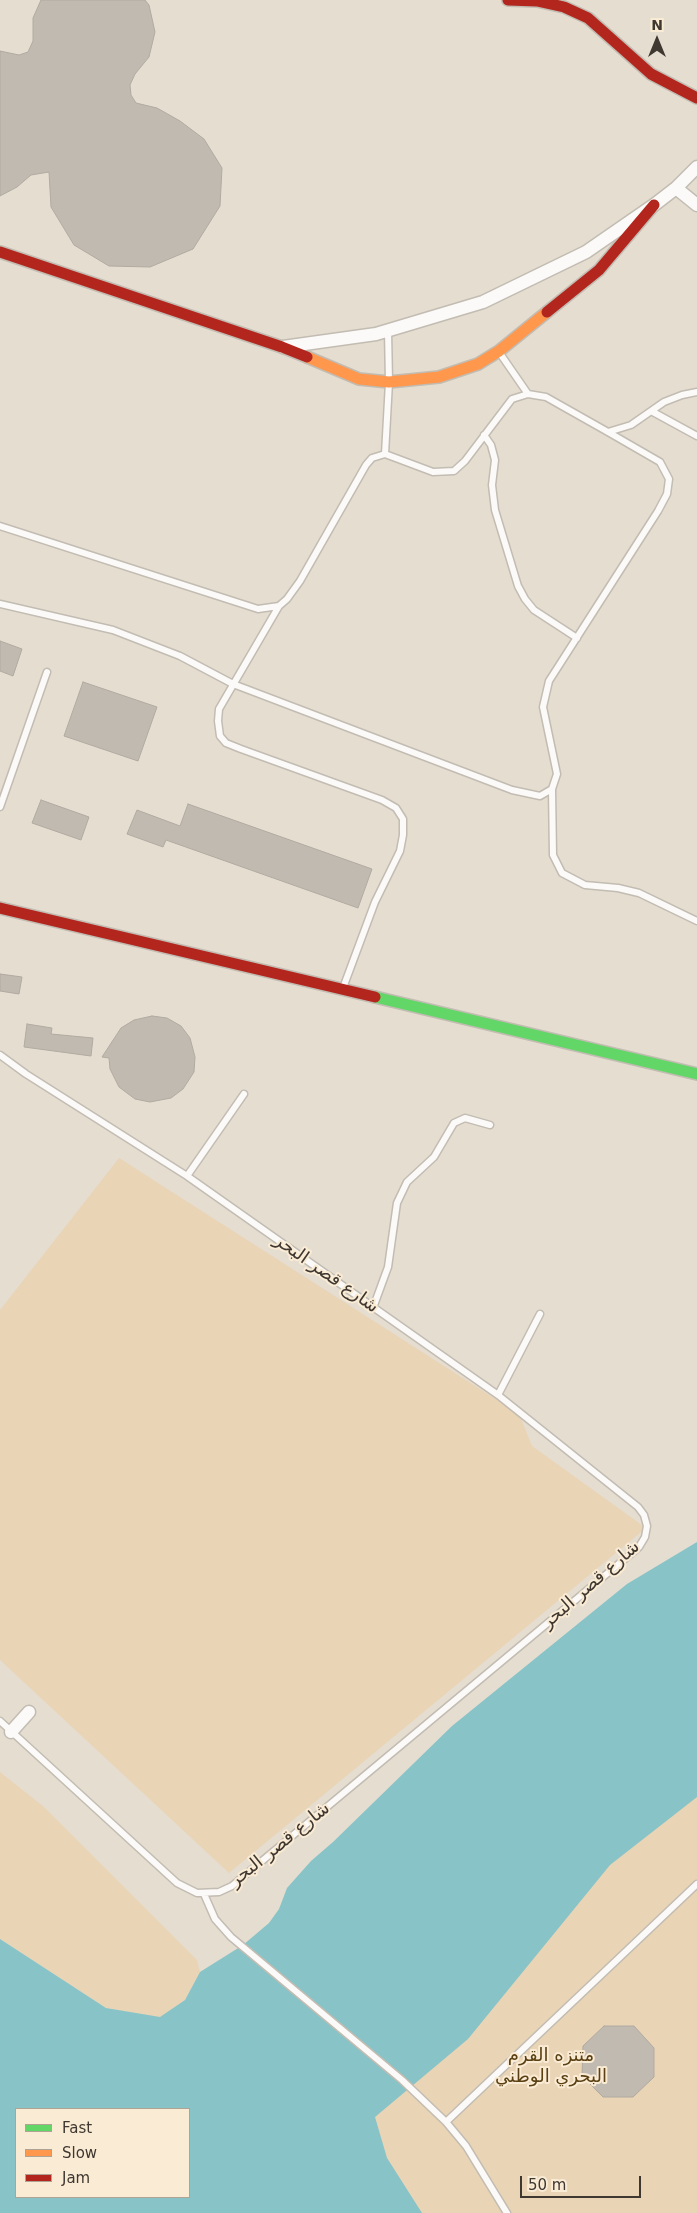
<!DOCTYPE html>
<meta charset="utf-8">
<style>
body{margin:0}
#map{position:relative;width:697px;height:2213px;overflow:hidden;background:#e5ddd0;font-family:"DejaVu Sans",sans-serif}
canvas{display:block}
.legend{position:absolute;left:15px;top:2108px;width:175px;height:90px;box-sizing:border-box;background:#faebd5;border:1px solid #afa393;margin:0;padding:6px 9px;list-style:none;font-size:15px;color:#3f3830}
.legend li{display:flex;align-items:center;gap:10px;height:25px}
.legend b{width:25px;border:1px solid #afa393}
.north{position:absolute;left:632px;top:15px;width:50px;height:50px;-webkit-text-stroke:4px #faebd5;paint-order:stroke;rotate:0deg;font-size:14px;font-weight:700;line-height:20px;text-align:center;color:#3f3830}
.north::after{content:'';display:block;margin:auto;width:18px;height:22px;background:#3f3830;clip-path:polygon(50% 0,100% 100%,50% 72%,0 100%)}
.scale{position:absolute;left:520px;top:2176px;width:121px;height:22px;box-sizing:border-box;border:2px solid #3f3830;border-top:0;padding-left:6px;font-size:15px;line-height:18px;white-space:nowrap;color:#3f3830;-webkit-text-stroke:4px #faebd5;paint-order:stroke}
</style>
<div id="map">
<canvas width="697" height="2213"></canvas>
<ul class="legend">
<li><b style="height:6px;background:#63d668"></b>Fast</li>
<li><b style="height:6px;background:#ff974d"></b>Slow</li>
<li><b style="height:6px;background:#b3261e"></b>Jam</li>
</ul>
<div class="north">N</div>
<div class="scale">50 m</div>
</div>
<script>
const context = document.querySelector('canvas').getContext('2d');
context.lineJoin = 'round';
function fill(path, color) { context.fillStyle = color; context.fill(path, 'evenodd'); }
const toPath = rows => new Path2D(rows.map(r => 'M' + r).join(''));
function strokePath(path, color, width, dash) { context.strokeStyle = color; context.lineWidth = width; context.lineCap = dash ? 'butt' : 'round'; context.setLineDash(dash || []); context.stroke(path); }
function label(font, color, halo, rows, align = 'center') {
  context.font = font + ' "DejaVu Sans","Noto Naskh Arabic",sans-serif'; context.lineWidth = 4; context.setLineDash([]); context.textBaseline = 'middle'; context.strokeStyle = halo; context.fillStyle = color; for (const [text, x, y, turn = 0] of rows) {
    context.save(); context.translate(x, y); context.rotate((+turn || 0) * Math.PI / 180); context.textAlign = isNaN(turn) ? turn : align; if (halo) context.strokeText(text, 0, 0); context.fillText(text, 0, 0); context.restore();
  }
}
fill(toPath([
 [119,1158,519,1414,532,1446,646,1528,229,1873,0,1660,0,1310],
 [697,1739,697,2213,227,2213],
 [0,1772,44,1807,197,1960,200,1972,185,2000,160,2018,106,2008,0,1939]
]), '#e9d4b6');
fill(toPath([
 [697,1542,697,1797,610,1865,468,2039,375,2117,387,2158,422,2213,0,2213,0,1939,106,2008,160,2017,185,2000,200,1972,243,1945,269,1923,279,1909,287,1888,311,1861,333,1842,452,1726,627,1584],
 [16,2109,189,2109,189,2197,16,2197]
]), '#87c3c7');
const building = toPath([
 [41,0,145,0,149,5,155,32,149,57,135,74,130,85,131,95,136,103,157,108,180,121,204,139,222,168,220,206,193,249,150,267,109,266,74,245,51,207,49,172,31,175,17,187,0,196,0,51,19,55,28,52,33,41,33,18,41,0],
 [0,641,22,649,13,676,0,671,0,641],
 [83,682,157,707,138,761,64,736,83,682],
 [41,800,89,817,81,840,32,823,41,800],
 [188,804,372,869,358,908,166,840,163,847,127,834,137,810,180,826,188,804],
 [0,974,22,977,19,994,0,991,0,974],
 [152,1016,167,1018,181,1026,190,1038,195,1057,194,1072,183,1089,171,1098,150,1102,135,1099,119,1087,110,1069,109,1058,102,1057,121,1028,134,1020,152,1016],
 [27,1024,52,1028,51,1034,93,1038,91,1056,24,1047,27,1024],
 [604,2026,634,2026,654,2048,654,2077,633,2097,603,2097,582,2076,583,2046,604,2026]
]);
fill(building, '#c1bab1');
strokePath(building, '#b1aaa0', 1);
const lane = toPath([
 [499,352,528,394],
 [653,412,697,436],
 [608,432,631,425,664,402,682,395,697,392],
 [484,435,491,445,495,460,492,485,495,510,518,586,525,599,534,610,577,638],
 [385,454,389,382,388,331],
 [0,526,258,609,279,606,287,599,300,581,366,465,372,458,385,454,433,472,454,471,465,461,512,399,528,394,546,397,608,432,660,462,669,479,667,494,658,511,549,681,543,707,557,774,552,789,553,855,562,873,585,885,618,888,639,893,697,921],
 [0,604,113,630,180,656,233,684,512,790,540,796,552,789],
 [279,606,219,709,218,721,220,736,226,743,241,749,382,800,396,808,403,819,403,835,400,851,375,902,343,988],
 [0,807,47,672],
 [0,1055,26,1074,187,1176,498,1395,638,1507,644,1515,647,1526,645,1537,639,1547,232,1886,219,1892,197,1893,177,1883,0,1721],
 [187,1176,244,1094],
 [373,1308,388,1267,397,1203,407,1182,434,1157,454,1123,465,1118,490,1125],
 [498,1395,540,1314],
 [204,1894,215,1919,231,1937,402,2080,446,2122,466,2146,507,2213],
 [446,2122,697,1884]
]);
const street = toPath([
 [676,188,697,205],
 [283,347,376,334,483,302,586,252,654,205,676,188,697,167],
 [11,1732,29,1712]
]);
const fast = toPath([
 [375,997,697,1074]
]);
const slow = toPath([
 [307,357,359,379,389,382,439,377,478,364,499,351,547,312]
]);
const jam = toPath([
 [508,0,537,1,564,7,588,18,651,74,697,98],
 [0,252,282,347,307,357],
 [547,312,599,270,654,205],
 [0,908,375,997]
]);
strokePath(lane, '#c2bcb2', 9);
strokePath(street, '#c2bcb2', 15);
strokePath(fast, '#c2bcb2', 14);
strokePath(slow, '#c2bcb2', 14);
strokePath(jam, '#c2bcb2', 14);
strokePath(lane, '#fbfaf8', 6);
strokePath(street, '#fbfaf8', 12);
strokePath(fast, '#63d668', 11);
strokePath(slow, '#ff974d', 11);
strokePath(jam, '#b3261e', 11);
label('18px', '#3f3830', '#faebd5', [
 ["شارع قصر البحر",326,1274,35],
 ["شارع قصر البحر",591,1585,-41],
 ["شارع قصر البحر",280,1845,-39]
]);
label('18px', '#5a4013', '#faebd5', [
 ["متنزه القرم",551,2056],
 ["البحري الوطني",551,2077]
]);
</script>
